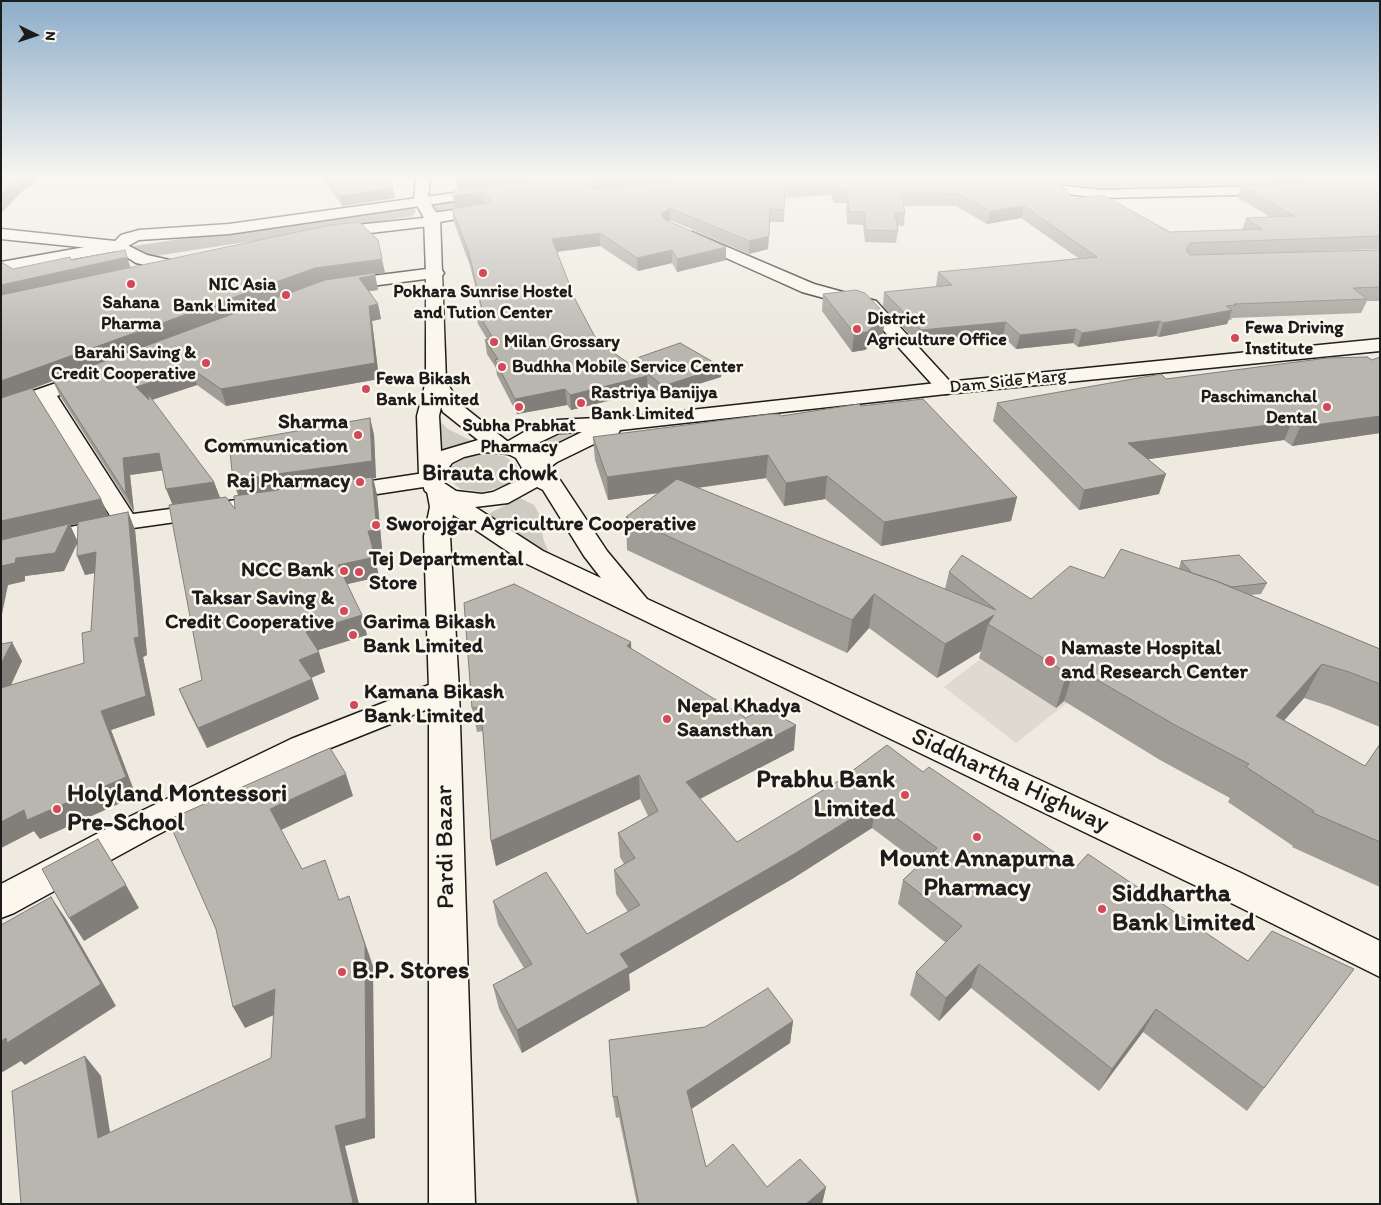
<!DOCTYPE html>
<style>
body{margin:0}
#map{position:relative;width:1381px;height:1205px;overflow:hidden;background:#eeeadf;font-family:Itim,sans-serif}
canvas{display:block}
.frame{position:absolute;inset:0;border:2px solid #1c1c1c;pointer-events:none}
.north{position:absolute;left:10px;top:10px;width:50px;height:50px;-webkit-text-stroke:4px #fbf7ec;paint-order:stroke;rotate:94deg;font-size:14px;font-weight:700;line-height:20px;text-align:center;color:#1c1c1c}
.north::after{content:'';display:block;margin:auto;width:18px;height:22px;background:#1c1c1c;clip-path:polygon(50% 0,100% 100%,50% 72%,0 100%)}
</style>
<div id="map">
<canvas width="1381" height="1205"></canvas>
<div class="frame"></div>
<div class="north">N</div>
</div>
<script>
const context = document.querySelector('canvas').getContext('2d');
context.lineJoin = 'round';
function fill(path, color) { context.fillStyle = color; context.fill(path, 'evenodd'); }
const toPath = rows => new Path2D(rows.map(r => 'M' + r).join(''));
function strokePath(path, color, width, dash) { context.strokeStyle = color; context.lineWidth = width; context.lineCap = dash ? 'butt' : 'round'; context.setLineDash(dash || []); context.stroke(path); }
function label(font, color, halo, rows, align = 'center') {
  context.font = font + ' Itim,sans-serif'; context.lineWidth = 5; context.setLineDash([]); context.textBaseline = 'middle'; context.strokeStyle = halo; context.fillStyle = color; for (const [text, x, y, turn = 0] of rows) {
    context.save(); context.translate(x, y); context.rotate((+turn || 0) * Math.PI / 180); context.textAlign = isNaN(turn) ? turn : align; if (halo) context.strokeText(text, 0, 0); context.fillText(text, 0, 0); context.restore();
  }
}
fill(toPath([
 [1059,598,1155,634,1016,743,944,687]
]), '#dedad1');
fill(toPath([
 [436,417,448,429,474,442,439,456],
 [570,432,585,432,551,448,537,441],
 [485,454,504,456,516,464,518,469,512,481,504,486,482,492,461,489,449,480,450,468,456,463,465,458],
 [520,498,534,505,539,514,543,538,550,556,486,515]
]), '#ceccc2');
fill(toPath([
 [405,205,413,206,416,211,413,216,1,280,1,266,405,205]
]), '#a6a39d');
fill(toPath([
 [564,178,687,178,682,185,670,188,570,198,439,217,426,214,421,206,426,198,439,195,564,178],
 [1012,178,1319,178,1314,185,1287,193,1121,194,1029,188,1017,185,1012,178]
]), '#a6a39d');
const street = toPath([
 [1030,182,1100,190,1276,186,1283,190,1276,194,1100,198,1025,189,1023,186,1025,183,1030,182],
 [490,188,495,189,497,192,495,195,229,234,139,240,119,251,1,239,1,229,115,241,121,235,139,230,229,224,490,188],
 [484,206,492,211,489,214,432,223,424,218,432,213,484,206],
 [692,232,814,284,876,301,956,388,953,392,946,394,939,392,864,309,802,292,686,240,684,237,686,234,692,232],
 [435,268,441,269,444,273,441,277,340,290,334,289,331,285,334,281,340,280,435,268],
 [91,371,98,373,101,377,98,381,57,396,138,522,135,527,126,529,117,527,40,402,1,415,1,402,91,371],
 [444,679,455,682,459,690,455,698,313,755,153,837,14,913,1,918,1,884,129,817,291,739,444,679]
]);
const secondary = toPath([
 [433,217,441,222,438,225,328,238,320,233,328,228,433,217],
 [119,241,147,255,174,261,193,257,199,258,201,262,199,266,174,271,136,263,117,251,1,272,1,262,119,241],
 [431,472,439,474,443,479,439,484,447,486,451,491,454,507,450,536,459,690,475,1204,429,1204,429,690,424,536,430,507,427,491,430,486,338,500,329,498,326,493,329,488,338,486,431,472],
 [273,495,282,497,285,502,282,507,126,529,1,558,1,542,126,515,273,495]
]);
const primary = toPath([
 [1380,339,1380,351,946,394,620,430,617,436,598,442,557,462,542,473,534,475,526,473,522,468,526,463,541,452,582,432,559,433,513,455,505,453,502,448,505,443,531,428,557,420,636,416,946,382,1380,339]
]);
const highway = toPath([
 [416,178,430,178,428,200,440,218,446,381,459,403,507,441,532,448,539,455,546,468,545,473,560,480,607,551,647,599,1239,872,1380,941,1380,977,1213,894,525,563,452,514,441,502,425,491,419,475,417,416,426,381,426,273,424,218,414,200,416,178],
 [441,407,443,412,478,440,441,451,439,416,441,407],
 [485,452,508,454,516,458,522,468,521,475,518,480,493,492,482,494,456,491,444,483,443,475,452,463,464,457,485,452],
 [537,487,543,490,584,556,601,578,543,551,475,507,508,503,537,487]
]);
strokePath(street, '#1c1c1c', 3);
strokePath(secondary, '#1c1c1c', 3);
strokePath(primary, '#1c1c1c', 3);
strokePath(highway, '#1c1c1c', 3);
fill(street, '#fbf7ec');
fill(secondary, '#fbf7ec');
fill(primary, '#fbf7ec');
fill(highway, '#fbf7ec');
fill(toPath([
 [322,178,390,178,395,198,342,206],
 [456,178,556,178,629,185,616,187,990,178,1073,199,1170,232,1242,230,1246,218,1270,217,1237,197,1241,186,1219,186,1206,178,1380,178,1380,249,1316,251,1380,250,1380,301,1367,301,1361,313,1232,318,1231,320,1229,320,1227,324,1159,337,1156,336,1078,347,1073,343,1016,349,1003,336,919,345,883,306,884,292,937,287,936,286,938,272,1078,258,1021,218,987,224,956,206,904,206,905,213,904,226,897,226,898,231,896,243,865,242,863,225,847,224,846,203,834,203,831,195,785,198,784,222,769,222,768,249,749,254,670,220,669,221,726,260,677,272,672,263,638,271,600,246,557,252,575,299,594,335,601,344,631,365,631,360,722,367,721,377,663,395,647,383,648,391,571,410,567,405,517,414,497,375,496,368,487,354,485,340,487,339,478,324,476,310,481,309,470,266,454,222,452,209,482,204,455,208,453,196,458,189],
 [1000,178,1047,178,1047,181],
 [71,260,131,268,385,273,375,274,378,290,369,291,378,304,381,319,372,321,379,379,226,406,197,385,152,400,214,482,220,498,235,509,238,495,233,480,370,418,374,435,376,478,373,478,377,495,382,549,373,550,379,577,347,584,367,635,318,650,325,672,311,678,319,699,207,748,188,710,179,689,202,680,172,504,162,470,130,475,134,512,60,396,53,381,32,389,101,499,108,516,128,512,135,530,147,655,143,657,155,715,111,730,136,796,40,839,34,831,1,848,1,644,22,661,11,685,84,663,91,631,95,573,85,575,77,543,64,571,25,576,25,581,8,585,13,269],
 [78,524,77,541,70,525],
 [823,294,883,333,865,350,852,352,822,311],
 [1380,357,1380,433,1292,446,1284,440,1147,459,1159,494,1079,510,993,421,997,403,1166,379,1372,360],
 [861,406,1017,497,1011,521,881,546,825,499,784,506,766,478,698,488,945,589,949,572,1031,599,1104,578,1179,568,1181,561,1267,583,1261,594,1251,595,1380,649,1380,727,1329,706,1304,698,1284,720,1365,766,1380,744,1380,887,1292,847,1293,846,1228,802,1230,798,1160,760,1064,701,1056,708,979,658,981,651,937,678,869,628,847,653,627,550,626,517,658,493,608,500,595,460,593,437,781,416],
 [631,642,631,649,794,750,700,799,737,842,923,772,1076,867,1248,961,1354,969,1247,1111,1143,1032,1099,1091,971,988,939,1021,910,995,916,972,946,943,898,904,903,880,920,864,872,828,792,879,629,974,630,990,522,1053,499,1009,493,985,524,968,498,925,493,901,587,934,628,912,616,894,614,870,624,864,620,857,618,833,648,816,640,799,496,866,491,841,483,731,477,732,472,708],
 [793,1021,790,1043,691,1109,706,1167,767,1187,826,1187,822,1204,637,1204,619,1117,616,1118,613,1097]
]), '#9f9d96');
fill(toPath([
 [18,178,41,178,20,193,1,214,1,195],
 [456,178,556,178,458,190],
 [593,178,708,178,629,185,595,189,586,184],
 [1272,178,1333,178,1270,185],
 [393,188,395,198,342,206,340,196],
 [482,192,484,204,455,208,453,196],
 [1024,206,1021,218,987,224,990,211],
 [670,208,670,220,661,227,661,214],
 [600,233,600,246,553,252,552,239],
 [769,236,768,249,749,254,749,241],
 [378,240,385,273,318,282,1,400,1,381],
 [726,247,726,260,677,272,677,259],
 [672,250,672,263,638,271,637,258],
 [127,257,131,269,1,298,1,285],
 [375,275,378,290,362,292,359,278],
 [378,304,381,319,372,321,379,379,226,406,221,389,369,306],
 [1232,310,1227,324,1159,337,1163,323],
 [886,315,883,333,865,350,852,352,854,333],
 [1160,321,1156,336,1078,347,1082,333],
 [1006,322,1003,336,919,345,921,330],
 [1076,329,1073,343,1016,349,1020,335],
 [722,367,721,377,663,395,663,386],
 [192,369,197,385,142,403,136,387],
 [647,376,648,391,571,410,570,395],
 [565,389,567,405,517,414,515,399],
 [1380,416,1380,433,1292,446,1300,427],
 [370,418,374,435,376,478,373,478,377,495,382,549,373,550,368,531,239,497,233,480],
 [1292,422,1284,440,1122,463,1128,443],
 [159,453,166,470,130,475,134,512,126,494,123,458],
 [768,455,766,478,608,500,607,477],
 [1166,474,1159,494,1079,510,1084,490],
 [827,476,825,499,784,506,786,483],
 [214,482,221,500,173,506,166,489],
 [1017,497,1011,521,881,546,884,522],
 [101,499,109,517,70,525,78,542,64,571,25,576,25,581,8,585,1,619,1,521],
 [128,512,135,530,147,655,143,657,155,715,111,730,136,796,40,839,34,831,1,848,1,822,101,711,134,638],
 [96,552,104,571,85,575,77,556],
 [375,557,379,577,343,585,338,565],
 [874,594,869,628,847,653,852,620],
 [362,615,367,635,312,652,306,632],
 [994,615,988,624,981,651,937,678,945,644],
 [12,642,22,661,1,706,1,664],
 [631,642,632,666,627,646],
 [319,652,325,672,306,680,299,660],
 [1322,664,1304,698,1258,750,1276,716],
 [1075,667,1064,701,1056,708,1067,673],
 [312,679,319,699,207,748,198,728],
 [796,725,794,750,686,806,686,782],
 [346,774,353,796,279,831,270,809],
 [639,775,640,799,496,866,491,841],
 [876,803,872,828,792,879,629,974,630,990,522,1053,517,1030,620,954],
 [126,885,139,908,84,941,69,918],
 [349,896,373,966,375,1138,345,1146,359,1204,350,1204,335,1126],
 [51,897,66,919,116,1006,25,1065,21,1061,1,1073,1,1041],
 [979,964,971,988,939,1021,946,998],
 [275,989,285,1010,245,1028,233,1007],
 [1156,1009,1143,1032,1099,1091,1112,1069],
 [793,1021,790,1043,687,1112,687,1091],
 [85,1056,101,1076,114,1157,98,1138],
 [826,1187,822,1204,806,1204]
]), '#827f7a');
const building = toPath([
 [1,178,18,178,1,195,1,178],
 [327,178,390,178,393,188,340,196,327,178],
 [559,178,593,178,586,184,594,189,717,178,990,178,1060,183,1073,199,1103,195,1170,232,1262,229,1246,218,1294,216,1241,185,1274,185,1336,178,1380,179,1380,236,1190,243,1186,250,1190,255,1380,250,1380,287,1353,288,1367,299,1234,304,1236,305,1226,306,1232,310,1163,323,1160,321,1082,333,1076,329,1020,335,1006,322,921,330,884,292,952,285,938,272,1097,257,1024,206,990,211,958,194,901,193,905,213,895,213,898,231,866,230,864,212,849,212,847,190,835,191,832,183,785,186,784,210,770,209,769,236,749,241,670,208,661,214,664,219,726,247,677,259,672,250,637,258,600,233,552,239,575,299,594,335,601,344,647,376,570,395,565,389,515,399,495,360,498,359,485,340,493,338,476,310,482,309,469,253,452,209,488,203,492,199,482,192,453,196,454,190,559,178],
 [359,222,378,240,382,259,315,268,1,381,1,295,330,225,359,222],
 [125,250,127,257,1,285,1,262,13,269,70,257,71,260,125,250],
 [374,273,375,275,359,278,378,304,369,306,375,363,221,389,192,369,136,387,149,400,148,394,214,482,166,489,159,453,123,458,126,494,53,380,325,280,374,273],
 [856,290,865,293,886,315,867,332,854,333,823,294,856,290],
 [680,343,722,367,663,386,631,360,680,343],
 [1367,357,1372,360,1380,357,1380,416,1300,427,1292,422,1128,443,1166,474,1084,490,997,403,1161,374,1166,379,1327,358,1367,357],
 [32,388,101,499,1,521,1,398,32,388],
 [923,399,1017,497,884,522,827,476,786,483,768,455,607,477,593,437,771,414,779,414,781,416,859,404,861,406,923,399],
 [370,418,372,461,233,480,229,443,370,418],
 [372,477,377,530,368,531,375,557,338,565,362,615,306,632,319,652,299,660,312,679,198,728,179,689,202,680,169,505,226,497,235,509,234,496,372,477],
 [677,479,996,610,949,572,962,555,1031,599,1070,566,1104,578,1121,549,1216,581,1380,649,1380,684,1349,672,1322,664,1276,716,1365,766,1380,744,1380,842,1313,813,1314,811,1246,767,1249,764,1175,725,1075,667,1067,673,988,624,994,615,945,644,874,594,852,620,626,517,677,479],
 [128,512,139,637,134,638,146,696,101,711,126,777,27,820,24,810,1,822,1,688,84,663,82,633,91,631,96,552,77,556,78,522,128,512],
 [69,524,55,553,16,558,15,563,1,566,1,540,69,524],
 [1239,555,1267,583,1232,587,1216,581,1192,573,1181,561,1239,555],
 [514,584,631,642,627,646,746,718,764,708,796,725,686,782,737,842,840,780,887,745,923,772,929,767,1076,867,1088,854,1248,961,1272,931,1354,969,1264,1088,1156,1009,1112,1069,979,964,946,998,916,972,962,926,903,880,937,848,876,803,794,854,620,954,629,967,517,1030,493,985,532,964,493,901,546,872,587,934,640,905,614,870,635,858,618,833,658,811,639,775,491,841,481,707,472,708,464,603,514,584],
 [12,642,1,664,1,644,12,642],
 [330,748,346,774,270,809,302,869,325,860,339,900,349,896,365,945,366,1118,335,1126,353,1202,350,1204,21,1204,12,1091,85,1056,98,1138,271,1058,275,989,233,1007,216,929,168,820,330,748],
 [98,839,126,885,69,918,42,869,98,839],
 [51,897,101,984,7,1043,6,1038,1,1041,1,925,51,897],
 [768,988,793,1021,687,1091,706,1167,733,1144,767,1187,800,1159,826,1187,806,1204,639,1204,617,1096,613,1097,609,1040,705,1027,768,988]
]);
fill(building, '#b9b6af');
strokePath(building, '#827f7a', 1);
const sky = context.createLinearGradient(0, 0, 0, 347);
sky.addColorStop(0, '#8dadca');
sky.addColorStop(0.51, '#f7f6f1');
sky.addColorStop(1, '#f7f6f100');
context.fillStyle = sky;
context.fillRect(0, 0, 1381, 347);
for (const [x, y, r, color] of [
 [483,273,5,"#d1495b"],
 [131,284,5,"#d1495b"],
 [286,295,5,"#d1495b"],
 [857,329,5,"#d1495b"],
 [1235,338,5,"#d1495b"],
 [494,342,5,"#d1495b"],
 [206,363,5,"#d1495b"],
 [502,367,5,"#d1495b"],
 [366,389,5,"#d1495b"],
 [581,403,5,"#d1495b"],
 [519,407,5,"#d1495b"],
 [1327,407,5,"#d1495b"],
 [358,435,5,"#d1495b"],
 [360,482,5,"#d1495b"],
 [376,525,5,"#d1495b"],
 [344,571,5,"#d1495b"],
 [359,572,5,"#d1495b"],
 [344,611,5,"#d1495b"],
 [353,635,5,"#d1495b"],
 [1050,661,6,"#d1495b"],
 [354,705,5,"#d1495b"],
 [667,719,5,"#d1495b"],
 [905,795,5,"#d1495b"],
 [57,809,5,"#d1495b"],
 [977,837,5,"#d1495b"],
 [1102,909,5,"#d1495b"],
 [342,972,5,"#d1495b"]
]) { const dot = new Path2D(); dot.arc(x, y, r, 0, 2 * Math.PI); context.fillStyle = color; context.fill(dot); strokePath(dot, '#fbf7ec', 2); }
label('bold 18px', '#1c1c1c', '#fbf7ec', [
 ["NIC Asia",276,285,"right"],
 ["Bank Limited",276,306,"right"],
 ["Pokhara Sunrise Hostel",483,292,"center"],
 ["and Tution Center",483,313,"center"],
 ["Sahana",131,303,"center"],
 ["Pharma",131,324,"center"],
 ["District",867,319],
 ["Agriculture Office",867,340],
 ["Fewa Driving",1245,328],
 ["Institute",1245,349],
 ["Milan Grossary",504,342],
 ["Barahi Saving &",196,353,"right"],
 ["Credit Cooperative",196,374,"right"],
 ["Budhha Mobile Service Center",512,367],
 ["Fewa Bikash",376,379],
 ["Bank Limited",376,400],
 ["Rastriya Banijya",591,393],
 ["Bank Limited",591,414],
 ["Paschimanchal",1317,397,"right"],
 ["Dental",1317,418,"right"],
 ["Subha Prabhat",519,426,"center"],
 ["Pharmacy",519,447,"center"]
], 'left');
label('18px', '#1c1c1c', '#fbf7ec', [
 ["Dam Side Marg",1008,382,-6]
]);
label('bold 21px', '#1c1c1c', '#fbf7ec', [
 ["Sharma",348,423,"right"],
 ["Communication",348,447,"right"],
 ["Raj Pharmacy",350,482,"right"],
 ["Sworojgar Agriculture Cooperative",386,525],
 ["Tej Departmental",369,560],
 ["Store",369,584],
 ["NCC Bank",334,571,"right"],
 ["Taksar Saving &",334,599,"right"],
 ["Credit Cooperative",334,623,"right"],
 ["Garima Bikash",363,623],
 ["Bank Limited",363,647],
 ["Namaste Hospital",1061,649],
 ["and Research Center",1061,673],
 ["Kamana Bikash",364,693],
 ["Bank Limited",364,717],
 ["Nepal Khadya",677,707],
 ["Saansthan",677,731]
], 'left');
label('bold 22px', '#1c1c1c', '#fbf7ec', [
 ["Birauta chowk",490,474]
]);
label('bold 25px', '#1c1c1c', '#fbf7ec', [
 ["Prabhu Bank",895,781,"right"],
 ["Limited",895,810,"right"],
 ["Holyland Montessori",67,795],
 ["Pre-School",67,824],
 ["Mount Annapurna",977,860,"center"],
 ["Pharmacy",977,889,"center"],
 ["Siddhartha",1112,895],
 ["Bank Limited",1112,924],
 ["B.P. Stores",352,972]
], 'left');
label('25px', '#1c1c1c', '#fbf7ec', [
 ["Siddhartha Highway",1010,781,25],
 ["Pardi Bazar",446,847,-91]
]);
</script>
